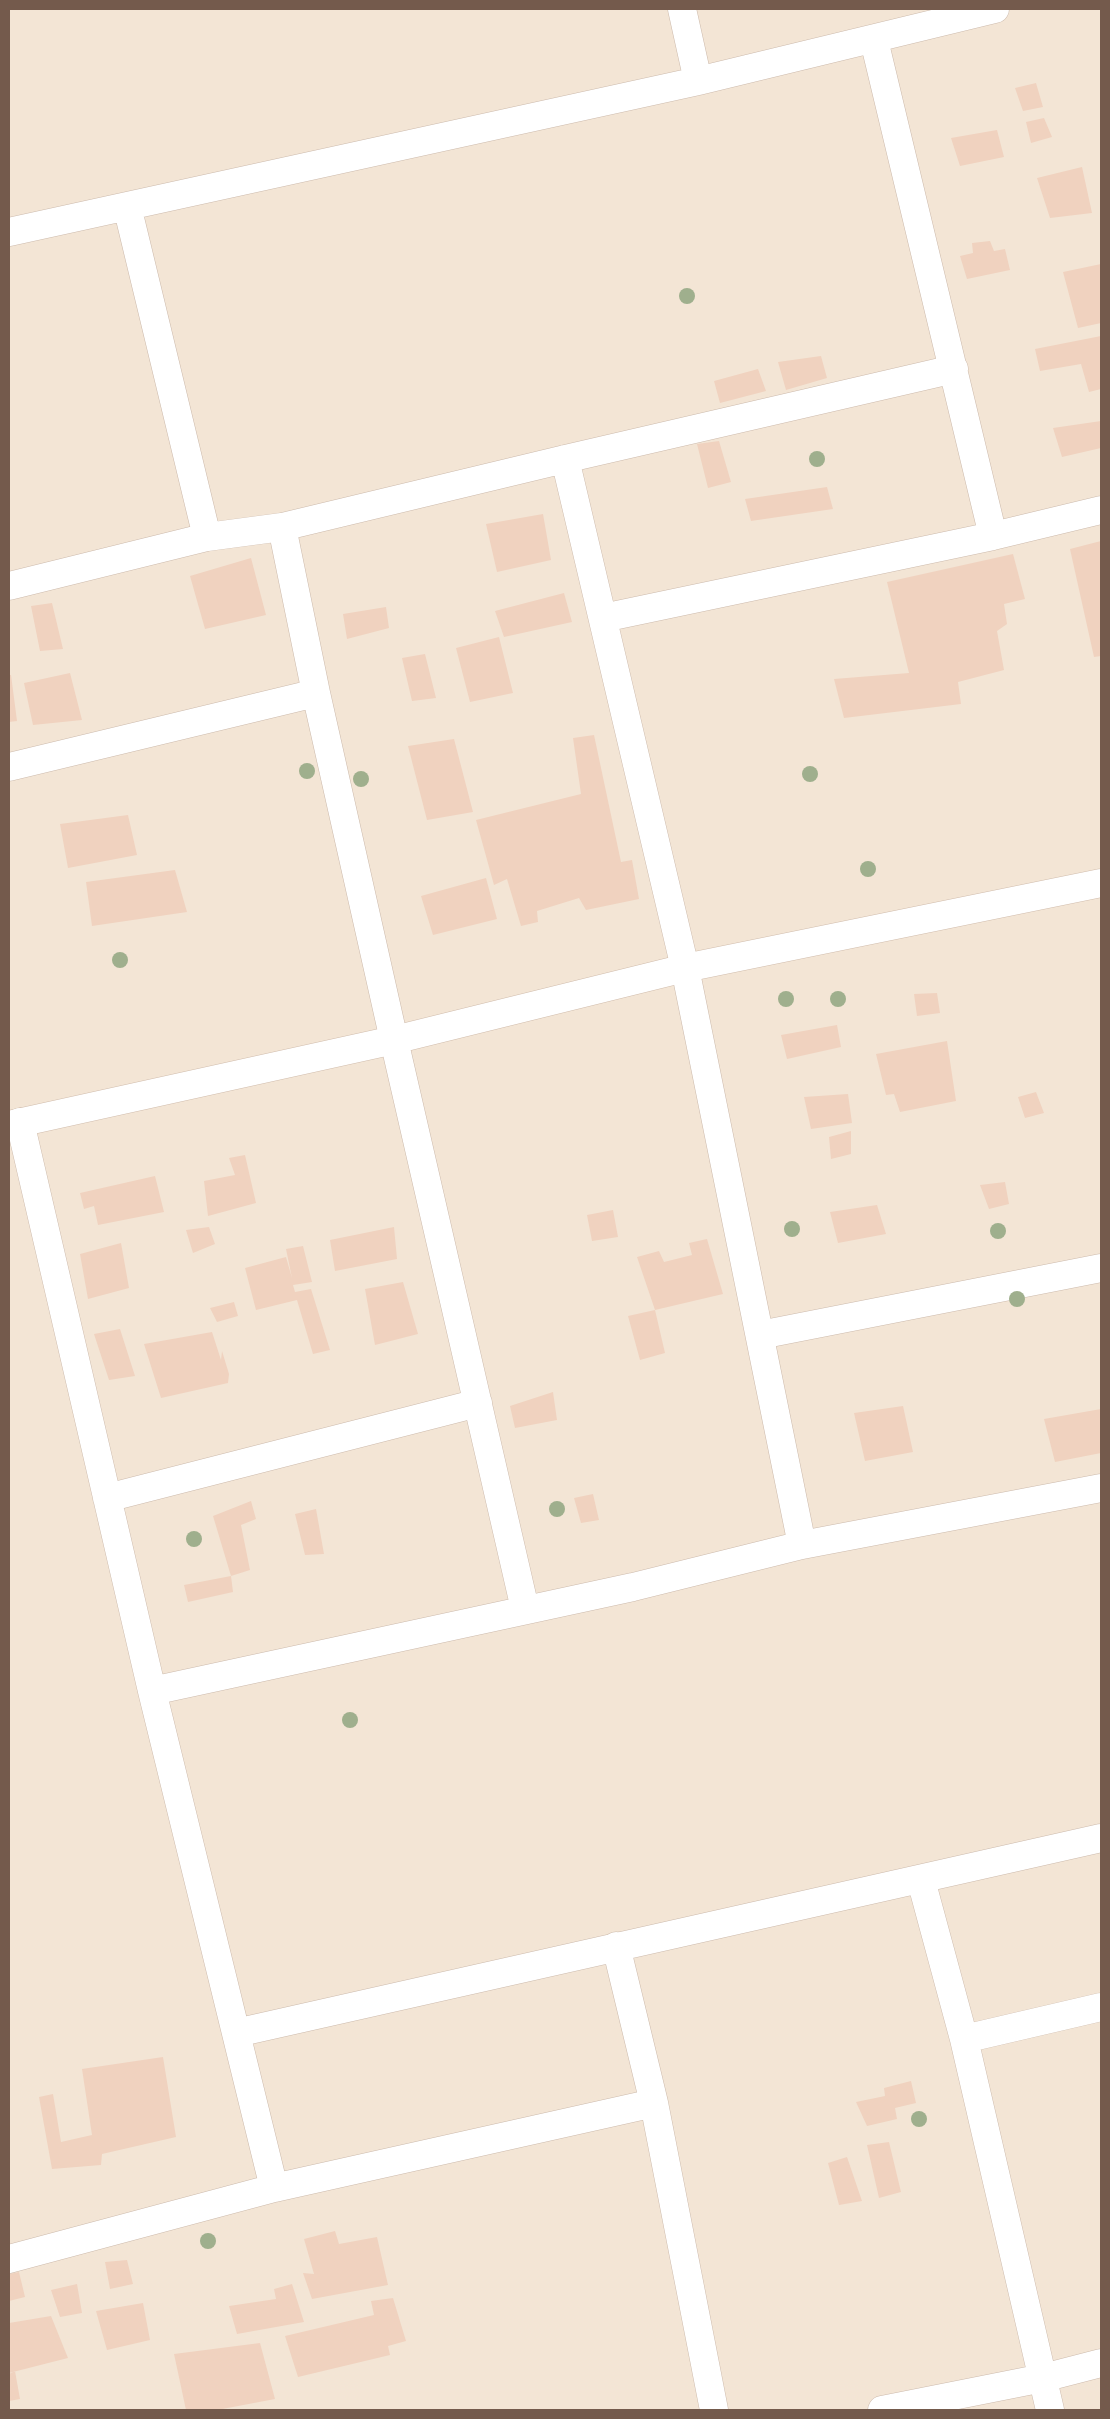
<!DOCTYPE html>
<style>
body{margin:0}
#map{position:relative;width:1110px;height:2419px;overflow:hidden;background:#fbf3e6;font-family:Roboto,sans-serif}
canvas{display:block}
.frame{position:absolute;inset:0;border:10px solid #745a4c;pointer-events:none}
</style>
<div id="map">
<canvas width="1110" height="2419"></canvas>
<div class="frame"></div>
</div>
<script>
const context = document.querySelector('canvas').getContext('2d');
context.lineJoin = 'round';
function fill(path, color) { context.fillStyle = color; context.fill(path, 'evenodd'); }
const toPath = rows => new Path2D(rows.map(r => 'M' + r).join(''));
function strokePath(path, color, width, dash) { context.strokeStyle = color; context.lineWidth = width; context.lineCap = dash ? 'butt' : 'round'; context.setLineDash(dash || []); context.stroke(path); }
fill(toPath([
 [9,9,1101,9,1101,2410,9,2410]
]), '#f3e5d5');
fill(toPath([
 [1036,83,1043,107,1023,111,1015,88],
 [1044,118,1052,137,1031,143,1026,122],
 [997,130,1004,157,960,166,951,138],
 [1082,167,1092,213,1050,218,1037,178],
 [990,241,994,251,1005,249,1010,270,967,279,960,256,973,253,972,243],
 [1101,264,1101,323,1078,328,1063,272],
 [1101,336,1101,389,1089,392,1081,364,1040,371,1035,349],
 [821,356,827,378,786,390,778,362],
 [758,369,766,391,720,403,714,381],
 [1101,421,1101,448,1062,457,1053,428],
 [719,441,731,482,708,488,697,444],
 [827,487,833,509,751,521,745,499],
 [543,514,551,560,497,572,486,524],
 [1101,541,1101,656,1094,657,1070,549],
 [1013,554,1025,599,1004,604,1007,624,997,631,1004,670,958,682,961,704,844,718,834,679,909,673,887,582],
 [251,558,266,615,205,629,190,576],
 [564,593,572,622,504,637,495,611],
 [52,603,63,649,40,651,31,606],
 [386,607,389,628,347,639,343,614],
 [499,637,513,693,470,702,456,648],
 [425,654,436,698,412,701,402,658],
 [70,673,82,720,33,725,24,683],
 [9,675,11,675,17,721,9,722],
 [594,735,621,862,632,860,639,899,586,910,579,898,537,911,538,922,521,926,507,879,494,885,476,820,581,794,573,738],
 [454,739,473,812,427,820,408,746],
 [128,815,137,855,68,868,60,824],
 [175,870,187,912,92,926,86,882],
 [486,878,497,919,433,935,421,896],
 [937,993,940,1013,917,1016,914,994],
 [837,1025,841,1047,787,1059,781,1035],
 [947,1041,956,1101,900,1112,894,1094,886,1095,876,1054],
 [1036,1092,1044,1113,1025,1118,1018,1097],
 [848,1094,852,1123,811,1129,804,1097],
 [851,1131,851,1154,831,1159,829,1137],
 [245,1155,256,1203,208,1216,204,1181,235,1175,229,1158],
 [155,1176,164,1212,98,1225,94,1206,84,1209,80,1193],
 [1005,1182,1009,1204,989,1209,980,1185],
 [877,1205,886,1234,838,1243,830,1212],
 [613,1210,618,1237,592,1241,587,1215],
 [209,1227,215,1244,193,1253,186,1230],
 [394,1227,397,1259,335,1271,330,1240],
 [707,1239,723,1294,655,1310,637,1257,659,1251,664,1262,692,1255,689,1243],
 [121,1243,129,1288,88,1299,80,1254],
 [303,1246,312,1282,293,1285,295,1292,311,1289,330,1350,313,1354,297,1300,256,1310,245,1268,286,1257,292,1278,286,1249],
 [403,1282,418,1334,375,1345,365,1289],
 [234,1302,238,1316,217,1322,210,1308],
 [655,1310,665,1353,640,1360,628,1316],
 [120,1329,135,1376,109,1380,94,1334],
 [212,1332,221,1360,222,1351,229,1374,228,1383,161,1398,144,1344],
 [553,1392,557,1420,515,1428,510,1406],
 [903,1406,913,1452,865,1461,854,1413],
 [1101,1409,1101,1453,1055,1462,1044,1419],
 [593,1494,599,1520,581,1523,574,1498],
 [251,1501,256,1519,241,1525,250,1570,231,1576,213,1516],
 [316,1509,324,1554,305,1555,295,1514],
 [231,1576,233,1592,188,1602,184,1585],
 [163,2057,176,2137,102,2154,101,2165,52,2169,39,2097,53,2094,61,2142,92,2135,82,2069],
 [911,2081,916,2103,895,2108,897,2119,867,2126,856,2102,885,2096,884,2088],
 [889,2142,901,2192,879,2198,867,2145],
 [847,2157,862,2201,839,2205,828,2163],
 [335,2231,339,2244,377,2237,388,2285,312,2299,303,2273,314,2274,304,2239],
 [127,2260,133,2284,110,2289,105,2262],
 [19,2272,25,2297,9,2301,9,2274],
 [77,2284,82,2313,60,2317,51,2290],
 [292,2284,304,2322,237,2334,229,2306,276,2299,274,2289],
 [393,2298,406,2341,388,2346,390,2355,298,2377,285,2336,374,2315,371,2301],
 [143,2303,150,2340,107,2350,96,2311],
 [51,2316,68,2358,9,2373,9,2323],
 [260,2343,275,2399,217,2410,186,2410,174,2354],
 [15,2371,20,2399,9,2401,9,2374]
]), '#f0d2bf');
const street = toPath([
 [682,9,698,81],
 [874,40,993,536],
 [127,206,207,537],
 [9,232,698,81,995,9],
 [565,459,685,968,802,1545],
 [282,527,316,693,394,1040,525,1609],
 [9,586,207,537,282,527,565,459,954,369],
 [603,618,993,536,1101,510],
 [9,767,316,693],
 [20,1122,152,1691,274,2188],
 [760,1335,1101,1268],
 [107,1498,478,1403],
 [152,1691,633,1587,802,1545,1101,1488],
 [921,1880,964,2039,1050,2410],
 [616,1946,654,2103,714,2410],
 [236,2033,1101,1838],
 [964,2039,1101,2007],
 [9,2259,274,2188,654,2103],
 [882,2410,1043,2378,1101,2363]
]);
const secondary = toPath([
 [9,1125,394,1040,685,968,1101,883]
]);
strokePath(street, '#cdbbad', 29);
strokePath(secondary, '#d1bdad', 29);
strokePath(street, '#fff', 28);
strokePath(secondary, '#fff', 28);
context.fillStyle = '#9faf8d';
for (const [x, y] of [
 [687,296],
 [817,459],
 [307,771],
 [810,774],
 [361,779],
 [868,869],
 [120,960],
 [786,999],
 [838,999],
 [792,1229],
 [998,1231],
 [1017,1299],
 [557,1509],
 [194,1539],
 [350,1720],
 [919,2119],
 [208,2241]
]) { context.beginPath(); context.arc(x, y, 8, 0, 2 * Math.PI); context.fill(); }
</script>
